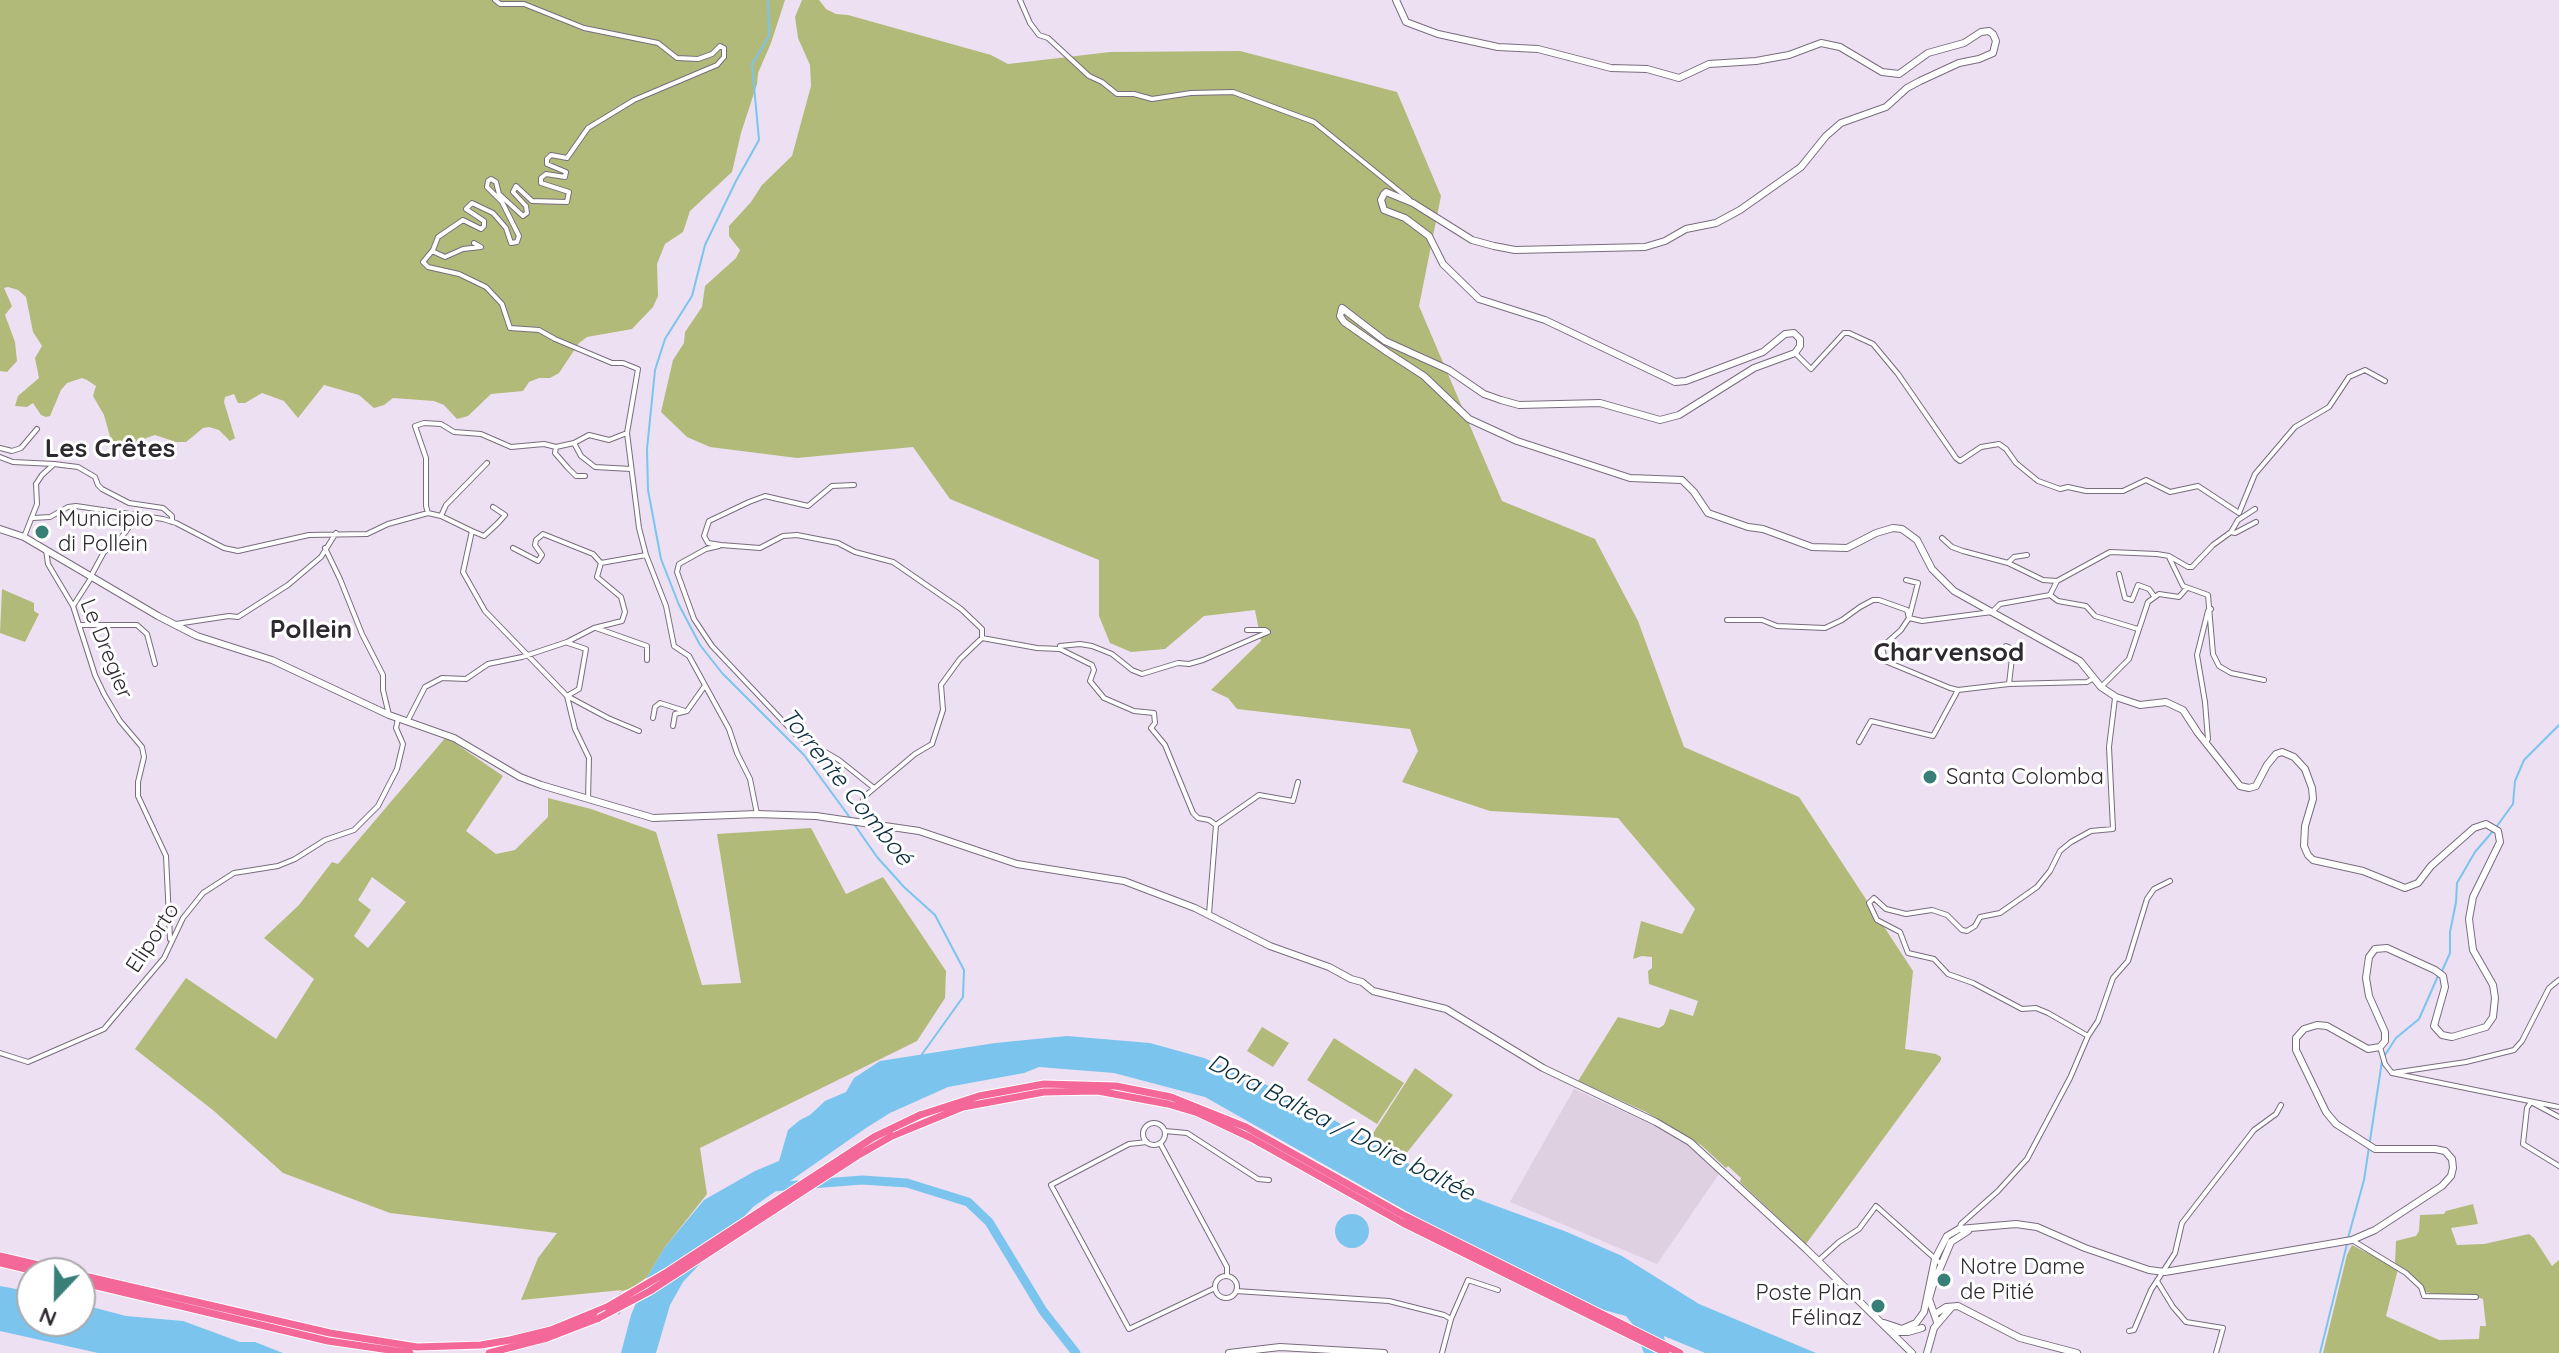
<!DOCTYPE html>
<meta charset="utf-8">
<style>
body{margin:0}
#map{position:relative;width:2559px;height:1353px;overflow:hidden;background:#ede0f3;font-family:Quicksand,sans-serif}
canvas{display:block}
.north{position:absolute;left:16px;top:1257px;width:80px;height:80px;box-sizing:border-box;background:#fff;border:2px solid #aba9ac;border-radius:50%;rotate:202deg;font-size:22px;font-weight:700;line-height:32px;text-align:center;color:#2e2930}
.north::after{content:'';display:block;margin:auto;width:28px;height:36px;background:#387f78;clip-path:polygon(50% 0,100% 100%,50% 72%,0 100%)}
</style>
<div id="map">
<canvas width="2559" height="1353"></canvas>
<div class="north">N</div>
</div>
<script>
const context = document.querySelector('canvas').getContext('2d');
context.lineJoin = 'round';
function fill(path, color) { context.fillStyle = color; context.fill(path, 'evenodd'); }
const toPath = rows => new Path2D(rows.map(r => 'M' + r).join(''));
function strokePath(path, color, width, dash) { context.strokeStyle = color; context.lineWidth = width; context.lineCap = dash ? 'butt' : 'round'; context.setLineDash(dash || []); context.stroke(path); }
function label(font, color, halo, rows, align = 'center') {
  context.font = font + ' Quicksand,sans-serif'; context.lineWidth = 6; context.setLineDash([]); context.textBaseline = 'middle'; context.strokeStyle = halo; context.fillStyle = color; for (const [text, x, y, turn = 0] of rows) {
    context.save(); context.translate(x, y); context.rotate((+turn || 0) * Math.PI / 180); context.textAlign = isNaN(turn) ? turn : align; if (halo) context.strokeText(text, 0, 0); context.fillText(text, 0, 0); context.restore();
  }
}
fill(toPath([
 [1574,1089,1659,1128,1691,1147,1719,1174,1657,1264,1510,1202]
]), '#decfe1');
fill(toPath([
 [0,0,785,0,771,43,758,73,757,84,741,133,732,172,690,211,683,232,665,244,657,264,658,296,653,307,632,329,587,337,579,343,559,373,550,378,539,378,529,382,523,391,491,394,468,416,457,419,444,405,434,401,393,398,384,405,374,408,359,395,324,385,298,418,284,401,262,393,245,403,238,403,234,394,225,397,224,402,235,438,230,441,219,430,209,427,203,428,186,442,176,442,155,435,146,438,137,452,131,454,111,440,104,415,93,396,96,386,87,380,82,378,67,383,61,390,50,416,46,417,41,415,33,403,27,407,15,406,18,396,39,378,35,358,42,346,33,332,26,297,18,290,8,287,4,288,12,306,5,315,15,342,17,361,7,372,0,371],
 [802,0,819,0,826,9,836,14,848,15,991,55,1008,64,1110,52,1240,51,1397,92,1441,196,1419,306,1502,501,1595,539,1638,621,1684,747,1799,797,1913,971,1905,1049,1936,1054,1941,1057,1941,1060,1806,1244,1740,1182,1741,1178,1728,1166,1726,1168,1701,1145,1646,1112,1578,1081,1618,1017,1659,1028,1664,1025,1670,1009,1693,1016,1698,1001,1649,984,1648,971,1652,968,1652,957,1642,956,1633,959,1641,921,1682,934,1695,909,1618,818,1490,811,1402,782,1418,751,1410,729,1237,709,1228,698,1211,690,1261,641,1255,610,1204,616,1165,649,1131,652,1110,643,1099,616,1099,560,950,499,913,447,797,458,710,447,687,437,661,412,673,360,684,343,685,332,702,307,705,286,736,258,740,250,729,236,729,226,751,202,762,185,792,156,811,86,810,65,798,38,795,17],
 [2,589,34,603,34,611,39,614,25,642,0,633],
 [446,737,503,776,466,831,496,854,515,850,548,817,548,798,591,809,656,832,702,985,741,983,717,834,811,828,846,894,883,877,946,971,945,998,917,1041,700,1148,707,1194,665,1247,647,1277,632,1288,619,1292,622,1290,521,1300,538,1258,557,1233,390,1213,283,1173,214,1111,135,1049,186,978,276,1039,314,979,264,938,299,905,332,862,338,864],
 [372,877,406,902,368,948,354,936,371,910,358,900],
 [1262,1027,1289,1043,1273,1067,1247,1051],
 [1334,1038,1404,1083,1377,1124,1307,1080],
 [1415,1068,1453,1095,1405,1155,1372,1135],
 [2473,1204,2478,1224,2451,1228,2457,1245,2484,1244,2529,1234,2534,1238,2552,1266,2559,1260,2559,1353,2323,1353,2347,1255,2352,1245,2398,1269,2386,1316,2439,1340,2479,1339,2480,1326,2486,1326,2483,1299,2466,1294,2441,1295,2425,1292,2421,1284,2395,1263,2396,1241,2416,1236,2419,1231,2420,1215,2444,1214,2446,1211]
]), '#b1ba79');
fill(toPath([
 [1067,1036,1150,1043,1204,1058,1283,1092,1388,1150,1442,1186,1567,1232,1622,1256,1699,1304,1816,1353,1705,1353,1664,1336,1667,1353,1644,1353,1633,1325,1626,1316,1600,1309,1431,1225,1205,1097,1114,1073,1039,1067,1024,1073,948,1087,890,1113,866,1128,753,1207,683,1282,670,1305,656,1353,621,1353,631,1315,647,1277,665,1247,704,1200,755,1171,779,1161,788,1130,800,1120,810,1115,825,1101,846,1092,854,1078,880,1061,995,1043],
 '1335 1231a17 17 0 1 1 34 0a17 17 0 1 1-34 0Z',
 [0,1286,32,1292,32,1321,80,1321,80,1304,126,1316,183,1321,240,1342,255,1342,283,1353,98,1353,0,1331]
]), '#7bc4ee');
strokePath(toPath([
 [768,0,769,36,752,64,759,140,736,181,705,245,692,296,665,339,655,370,647,449,648,490,661,559,679,605,700,645,722,673,804,755,851,819],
 [854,824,877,857,904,887,935,915,964,970,963,997,920,1057],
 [2497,826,2513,804,2515,781,2524,760,2559,725],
 [2442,971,2450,953,2450,932,2456,902,2457,883,2475,852,2493,831],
 [2385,1055,2396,1038,2419,1019,2438,976],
 [2348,1238,2364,1180,2382,1061],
 [2320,1353,2347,1244]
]), '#7bc4ee', 2);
strokePath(toPath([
 [773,1187,862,1180,907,1183,968,1202,989,1222,1043,1311,1076,1353]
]), '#7bc4ee', 9);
strokePath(toPath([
 [617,1314,622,1294]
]), '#c7bbcc', 6, [6, 3]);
const street = toPath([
 [495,0,500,4,524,4,584,28,658,43,677,58,698,59,712,54,720,46,724,48,724,57,717,65,634,100,588,128,567,158,551,155,547,159,547,164,566,172,565,177,546,174,541,178,541,183,569,192,567,202,532,201,516,186,513,192,526,206,527,213,523,216,499,194,496,182,491,179,488,181,487,187,502,202,519,236,517,242,511,243,506,228,493,213,472,203,466,209,484,221,484,226,481,229,463,220,438,237,433,250,423,262,428,267,459,274,486,287,502,304,510,328,539,330,555,339,612,363,623,363,638,369,627,433,639,528,646,555,666,606,674,646,689,656,729,729,737,753,750,779,757,814],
 [1020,0,1030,23,1039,35,1048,38,1089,76,1102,82,1117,94,1134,94,1152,99,1191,93,1233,92,1314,122,1409,199],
 [432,251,445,257,463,249,481,247,474,243],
 [1795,353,1811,369,1844,333,1849,333,1873,344,1898,374,1956,458,1960,461,1981,447,1999,444,2006,449,2016,463,2038,481,2060,489,2068,487,2086,491,2123,491,2146,480,2170,492,2198,486,2239,513],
 [574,443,581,456,595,467,631,469],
 [556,447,555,453,568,468,576,476,585,476],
 [0,448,12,451,21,448,37,429],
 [0,457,13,462,54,464],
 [487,463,446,505,441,516,472,531,463,572,485,611,567,696,575,729,589,758,588,799],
 [36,484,42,475,54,464,78,467,95,477,98,485,102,489,129,503,163,508,172,516,172,522],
 [854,485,832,486,808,506,765,496,749,502,709,521,704,536,708,543,721,545,760,548,783,536,797,535,838,543,855,552,893,562,961,609,982,629,982,638],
 [2239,513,2255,474,2295,427,2329,407,2349,377,2365,370,2385,381],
 [441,516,428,513,426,506,426,458,415,426,424,423,441,424,454,432,481,434,511,447,544,444,556,447,574,443,589,435,609,440,627,433],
 [33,518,50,517,68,507,76,506,163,519,176,523,224,548,238,551,309,535,367,534,388,524,428,513],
 [472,531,484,536,498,523,505,515,493,507],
 [2231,532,2235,533,2256,522],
 [24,537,37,504,36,484],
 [1942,538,1952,547,1963,551,2008,563,2043,580,2057,581,2110,552,2157,554,2169,556,2188,567,2192,567,2213,545,2231,532,2238,520,2255,509],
 [719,546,706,549,679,564,677,572,694,619,712,646,796,735,839,760,874,788],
 [325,548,340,579,362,634,383,675,383,690,389,715],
 [513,548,538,561,542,555,535,545,536,540,543,534,593,554,601,563],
 [46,550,48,564,73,606,95,675,104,694,120,721,142,747,144,757,138,782,138,796,166,856,170,939],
 [2169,557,2183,586,2208,595,2213,654,2219,666,2231,673,2264,680],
 [2008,563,2014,557,2027,555],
 [2119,574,2125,598,2132,600,2138,585,2149,589,2154,596],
 [91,576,104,552,118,542,137,516],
 [1906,580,1918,583,1909,618,1922,621,1992,612,2000,604,2050,595,2058,601,2086,606,2095,616,2138,629],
 [2050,595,2057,581],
 [73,606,91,578],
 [1727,620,1762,620,1777,626,1825,628,1842,620,1860,607,1873,600,1879,600,1907,610,1909,618,1901,630,1882,647,1885,661,1950,688,1958,690,2009,684,2087,682,2094,678],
 [176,624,229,616,238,617,288,585,321,557,336,533],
 [80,625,137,625,147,634,155,664],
 [596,628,647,646,647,660],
 [568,643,586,649,579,689,567,696,608,718,639,731],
 [2006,646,2013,649,2009,684],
 [1060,649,1060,646,1080,644,1092,646,1112,654,1132,670,1142,674,1178,663,1189,664,1203,660,1268,632,1265,630,1247,630],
 [2101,687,2129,659,2148,602,2159,594,2179,597,2186,589],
 [653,718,655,707,660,703,685,711],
 [407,722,425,687,442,678,466,679,488,664,522,657,567,642,594,628,622,621,625,612,621,597,597,577,601,563,646,555],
 [673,726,675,714,687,711,704,687],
 [1859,742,1871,721,1933,736,1958,690],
 [2206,742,2208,739,2205,702,2197,655,2208,611,2211,609],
 [868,822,860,807,865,796,915,754,932,744,943,710,941,685,960,659,982,638,1037,648,1060,649,1092,665,1094,670,1090,681,1104,698,1134,711,1154,713,1155,723,1151,728,1165,745,1193,813,1198,818,1209,820,1216,825],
 [1209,914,1216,825,1259,795,1293,801,1298,782],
 [2088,1036,2048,1013,2036,1008,2022,1009,1973,983,1948,974,1934,959,1908,953,1900,932,1877,920,1869,903,1874,898,1886,909,1906,914,1932,910,1947,915,1962,930,1967,931,1975,926,1980,917,2000,913,2037,887,2050,871,2060,851,2071,842,2091,831,2113,829,2109,747,2115,698],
 [2380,1047,2385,1064,2392,1073,2559,1107],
 [0,1053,28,1062,104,1029,164,958,183,918,203,893,234,873,278,866,295,859,325,840,354,830,378,806,397,769,403,744,396,728,398,719],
 [2392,1073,2466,1062,2514,1050,2522,1041,2549,988,2559,980],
 [2559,1117,2531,1102,2527,1108,2523,1144,2559,1166],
 '1143 1134a11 11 0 1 1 22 0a11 11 0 1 1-22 0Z',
 [1165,1131,1187,1133,1258,1179,1269,1180],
 [1147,1142,1129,1144,1051,1185,1129,1329,1215,1288],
 [1160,1143,1227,1267,1227,1276],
 [1959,1229,1961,1224,1998,1191,2027,1159,2070,1078,2088,1036,2098,1021,2113,978,2128,961,2147,899,2154,889,2170,881],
 [2352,1240,2406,1273,2421,1287,2424,1296,2476,1297],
 [1818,1261,1839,1242,1859,1229,1876,1206,1941,1264],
 '1215 1287a11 11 0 1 1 22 0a11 11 0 1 1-22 0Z',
 [2157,1281,2173,1307,2186,1322,2223,1328,2216,1353],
 [1236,1291,1389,1301,1444,1315,1451,1319,1468,1280,1498,1290],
 [2129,1331,2134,1330,2151,1290,2175,1253,2182,1223,2254,1130,2276,1114,2281,1105],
 [1442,1353,1451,1319]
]);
const secondary = toPath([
 [1396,0,1406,22,1438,34,1498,47,1538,49,1611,68,1647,69,1679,78,1709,64,1756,61,1789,55,1821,43,1840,47,1882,72,1899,74,1928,53,1964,43,1981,32,1989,31,1993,34,1996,41,1993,53,1979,59,1959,63,1920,81,1907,88,1886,107,1841,123,1826,136,1801,167,1740,210,1716,223,1686,229,1665,241,1645,247,1515,250,1494,246,1472,240,1413,203,1386,192,1384,194,1381,200,1384,210,1405,218,1429,236,1443,264,1479,299,1545,320,1675,382,1686,381,1763,352,1785,334,1794,333,1800,339,1800,346,1795,353,1754,368,1679,415,1660,420,1600,403,1519,405,1501,400,1484,394,1449,370,1385,341,1342,308,1340,316,1344,322,1387,352,1424,376,1469,419,1517,441,1630,478,1682,480,1694,492,1708,513,1748,527,1763,529,1812,547,1847,548,1876,533,1893,528,1902,529,1917,540,1932,569,1954,591,2080,661,2101,687,2116,697,2140,705,2166,702,2183,710,2198,733,2240,786,2249,788,2256,786,2267,765,2276,754,2282,752,2294,757,2305,769,2312,788,2313,799,2305,826,2304,846,2308,855,2313,860,2363,871,2405,888,2418,883,2431,866,2474,828,2486,824,2498,831,2500,842,2473,897,2469,919,2473,950,2493,985,2495,998,2493,1017,2486,1027,2452,1037,2442,1035,2434,1026,2445,987,2443,976,2435,970,2387,948,2375,949,2369,957,2366,978,2369,996,2385,1032,2385,1041,2380,1047,2368,1049,2327,1026,2317,1025,2304,1029,2296,1038,2296,1050,2326,1112,2336,1124,2375,1149,2435,1149,2445,1151,2452,1159,2453,1168,2451,1176,2442,1186,2375,1230,2352,1240,2165,1272,2149,1270,2085,1248,2037,1227,2016,1224,1959,1229,1947,1236,1935,1259,1924,1312,1916,1323,1902,1329,1884,1323],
 [0,529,24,537,158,616,197,636,272,660,389,715,454,738,520,777,541,785,653,818,757,814,816,816,919,831,1017,864,1124,881,1195,908,1270,946,1329,967,1351,979,1362,982,1373,991,1446,1009,1543,1068,1656,1122,1690,1142,1806,1249,1912,1353],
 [1935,1314,1946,1307,1958,1306,2020,1338,2077,1353],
 [1937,1322,1929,1299,1933,1285,1951,1242,1968,1231],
 [1894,1332,1908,1332,1922,1328],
 [1229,1353,1280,1347,1384,1353],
 [1927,1353,1934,1328,1951,1308]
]);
const highway = toPath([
 [920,1115,979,1096,1044,1084,1116,1086,1171,1097,1246,1127,1405,1216,1680,1353],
 [892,1136,963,1107,1044,1092,1098,1091,1168,1104,1198,1113,1251,1138,1403,1223,1666,1353],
 [0,1256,73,1273],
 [0,1263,43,1273],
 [80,1275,330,1333,417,1347,481,1345,510,1340,551,1330,607,1307],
 [80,1282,328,1341,410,1353],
 [489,1353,547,1338,599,1318]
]);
strokePath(street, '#786c7d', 6);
strokePath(secondary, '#786c7d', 8);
strokePath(highway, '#fff', 9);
strokePath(street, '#fff', 4);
strokePath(secondary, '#fff', 6);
strokePath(highway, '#f46899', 7);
const highwayBridge = toPath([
 [607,1307,667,1272,874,1137,920,1115],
 [599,1318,650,1291,857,1156,892,1136]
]);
strokePath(highwayBridge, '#fff', 9, []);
strokePath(highwayBridge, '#f46899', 7);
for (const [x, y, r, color] of [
 [42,532,8,"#387f78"],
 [1930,777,8,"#387f78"],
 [1944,1280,8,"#387f78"],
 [1878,1306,8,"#387f78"]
]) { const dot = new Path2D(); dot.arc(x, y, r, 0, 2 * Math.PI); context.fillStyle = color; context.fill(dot); strokePath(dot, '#fff', 3); }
label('22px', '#2e2930', '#fff', [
 ["Municipio",58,519],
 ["di Pollein",58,544],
 ["Santa Colomba",1946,777],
 ["Notre Dame",1960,1267],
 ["de Pitié",1960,1292],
 ["Poste Plan",1862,1293,"right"],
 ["Félinaz",1862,1318,"right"]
], 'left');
label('22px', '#2e2930', '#fff', [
 ["Le Dregier",106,649,68],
 ["Eliporto",153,938,-57]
]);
label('italic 24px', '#0c2e3f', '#fff', [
 ["Torrente Comboé",846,787,51],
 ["Dora Baltea / Doire baltée",1341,1128,27]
]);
label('bold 26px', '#2e2930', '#fff', [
 ["Les Crêtes",110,449],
 ["Pollein",311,630],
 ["Charvensod",1949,653]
]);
</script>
